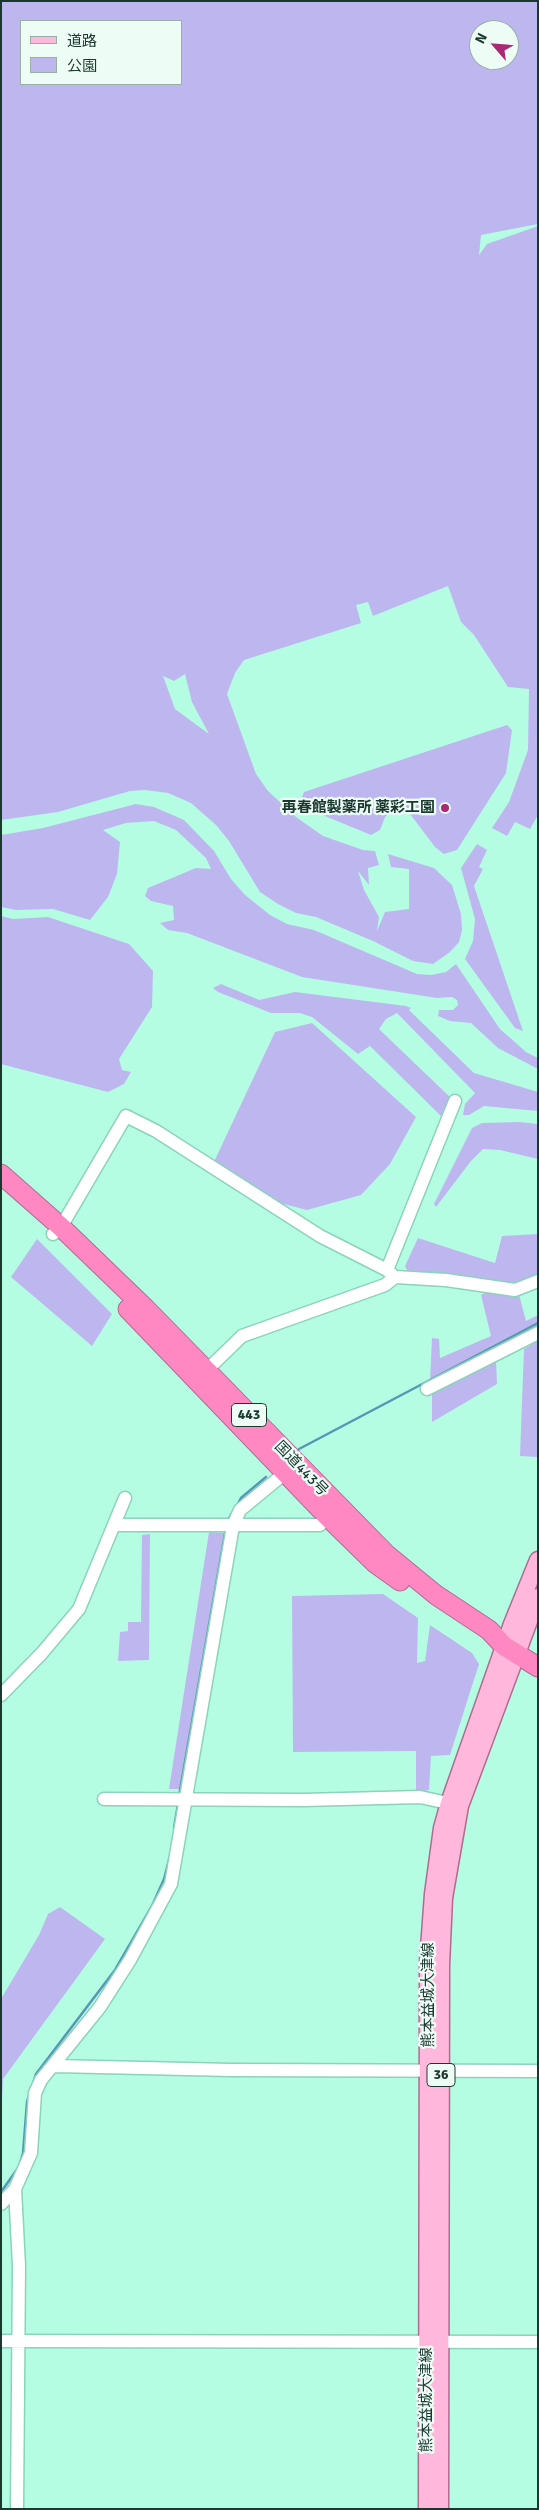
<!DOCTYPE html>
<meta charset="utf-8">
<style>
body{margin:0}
#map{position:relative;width:539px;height:2510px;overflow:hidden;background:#b4fde3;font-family:Signika,"Noto Sans JP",sans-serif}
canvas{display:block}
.frame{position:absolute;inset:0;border:2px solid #1a382e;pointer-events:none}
.legend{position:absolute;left:20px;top:20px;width:162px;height:65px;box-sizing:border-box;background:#eefcf6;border:1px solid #99aea6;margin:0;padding:6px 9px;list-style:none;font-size:15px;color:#1a382e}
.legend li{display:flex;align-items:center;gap:10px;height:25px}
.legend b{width:25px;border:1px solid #99aea6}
.north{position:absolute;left:469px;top:20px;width:50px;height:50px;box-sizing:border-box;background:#eefcf6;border:1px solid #99aea6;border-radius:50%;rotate:297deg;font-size:14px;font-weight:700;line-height:20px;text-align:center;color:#1a382e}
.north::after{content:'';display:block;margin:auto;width:18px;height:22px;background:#ab2974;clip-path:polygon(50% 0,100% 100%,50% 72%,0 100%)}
</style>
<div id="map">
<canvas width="539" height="2510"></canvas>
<div class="frame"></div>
<ul class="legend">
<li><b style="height:6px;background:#ffb8db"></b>道路</li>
<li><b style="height:14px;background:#beb7ef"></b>公園</li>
</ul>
<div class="north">N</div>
</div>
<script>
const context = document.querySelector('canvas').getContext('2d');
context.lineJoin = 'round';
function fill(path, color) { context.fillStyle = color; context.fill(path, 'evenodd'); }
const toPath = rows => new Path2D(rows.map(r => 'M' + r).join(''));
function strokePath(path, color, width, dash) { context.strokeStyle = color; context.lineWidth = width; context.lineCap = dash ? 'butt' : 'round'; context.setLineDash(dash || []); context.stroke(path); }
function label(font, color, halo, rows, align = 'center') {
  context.font = font + ' Signika,"Noto Sans JP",sans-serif'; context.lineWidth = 4.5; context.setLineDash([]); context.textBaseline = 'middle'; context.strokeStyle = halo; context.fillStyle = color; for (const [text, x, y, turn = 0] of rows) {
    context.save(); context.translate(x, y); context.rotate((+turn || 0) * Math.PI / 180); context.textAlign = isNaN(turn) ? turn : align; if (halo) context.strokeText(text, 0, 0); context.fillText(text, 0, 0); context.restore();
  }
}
fill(toPath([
 [1,1,538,1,538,224,481,235,479,255,487,244,538,226,538,815,530,829,515,822,507,836,492,828,509,802,528,750,529,689,508,687,474,635,461,622,448,586,373,616,368,602,356,605,361,623,244,660,235,673,227,694,256,774,268,791,296,817,323,836,363,850,375,851,379,865,368,868,369,885,358,871,364,890,379,917,377,931,385,912,409,909,409,869,391,867,388,854,434,868,452,885,461,914,462,930,459,942,450,952,433,964,413,961,373,941,316,917,296,913,278,904,260,892,229,841,216,825,191,803,168,793,145,790,130,791,58,812,1,820],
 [21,21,181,21,181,84,21,84],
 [479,30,509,30,509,60,479,60],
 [185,674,192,702,209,734,175,709,163,676,174,681],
 [507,725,512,730,506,773,457,850,444,854,435,847,404,806,395,808,385,817,380,830,371,835,325,816,301,799,304,792],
 [136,804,154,807,184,820,214,851,231,879,245,895,270,915,287,924,314,930,417,974,431,975,446,972,456,964,500,1029,526,1052,538,1058,538,1069,498,1048,471,1023,450,1021,438,1016,439,1010,453,1010,458,1005,457,1000,452,997,437,998,302,977,187,933,168,930,160,923,174,920,173,906,151,901,145,896,148,888,196,868,211,869,206,858,176,830,154,821,126,823,103,830,120,842,117,874,108,897,90,920,53,909,16,910,1,907,1,835,43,828],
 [477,844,487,850,479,867,483,869,474,886,523,1031,515,1028,465,959,473,941,475,919,461,868],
 [1,916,13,919,48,917,129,944,153,971,152,1007,119,1059,122,1070,131,1072,124,1084,108,1092,1,1064],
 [221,984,259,1000,295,992,406,1006,411,1008,409,1010,474,1073,538,1092,538,1111,484,1106,469,1115,463,1115,465,1104,475,1093,397,1013,386,1019,379,1029,452,1099,443,1118,370,1046,358,1054,312,1017,300,1013,271,1013,218,992,213,988],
 [312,1023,416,1117,390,1164,361,1195,307,1210,280,1203,213,1164,275,1032],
 [519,1122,538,1124,538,1159,500,1150,483,1149,471,1161,436,1207,434,1204,472,1128,482,1123],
 [538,1234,538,1276,516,1283,526,1321,538,1315,538,1329,430,1382,432,1338,439,1339,440,1358,491,1336,481,1295,489,1290,408,1272,405,1266,418,1238,495,1263,502,1236],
 [37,1239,112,1314,92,1346,11,1277],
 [538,1341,538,1457,520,1456,524,1349],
 [496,1360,497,1384,432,1422,432,1394,438,1388],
 [209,1532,227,1533,184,1789,169,1789],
 [150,1534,149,1660,118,1661,120,1632,128,1631,128,1622,141,1622,142,1535],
 [383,1594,418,1618,417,1663,425,1661,430,1625,472,1653,479,1664,450,1755,431,1756,429,1790,416,1793,416,1751,293,1752,292,1596],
 [60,1907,105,1939,3,2079,1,2123,1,1999,39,1935,48,1914]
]), '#beb7ef');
strokePath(toPath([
 [299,1449,538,1323],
 [237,1505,241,1498,266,1477],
 [228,1520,234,1510],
 [179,1796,226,1528],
 [174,1828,178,1804],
 [20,2163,23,2153,27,2102,36,2074,115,1970,152,1906,164,1879,170,1856],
 [1,2192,18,2168]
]), '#5697b6', 2.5);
const minor = toPath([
 [53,1234,61,1227,126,1116,156,1131,320,1236,387,1270,395,1277],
 [387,1270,455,1101],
 [202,1375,242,1336,385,1285,395,1277,446,1280,515,1290,538,1281],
 [427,1389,538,1333],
 [114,1525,320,1525,328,1517],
 [1,1695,42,1653,79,1609,125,1498],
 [104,1799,304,1800,420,1797,457,1805],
 [55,2066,231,2070,538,2071],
 [15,2189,19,2266,17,2509],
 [1,2204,15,2189,31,2153,35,2093,41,2080,100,2007,130,1960,171,1884,233,1526,240,1510,285,1473],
 [1,2341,538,2342]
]);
const major = toPath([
 [427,2509,428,1962,433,1894,442,1828,449,1803,512,1624,538,1560],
 [440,2509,441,1965,444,1898,460,1806,538,1597]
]);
const highway = toPath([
 [1,1174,61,1227,145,1308,386,1554,436,1595,489,1630,504,1646,538,1667],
 [128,1309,328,1517,375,1563,400,1581]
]);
strokePath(minor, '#8bd3ba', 15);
strokePath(major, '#af6c8f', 19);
strokePath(highway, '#af6c8f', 21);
strokePath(minor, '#fff', 12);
strokePath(major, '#ffb8db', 16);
strokePath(highway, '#ff88c3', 19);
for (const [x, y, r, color] of [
 [445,808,5,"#ab2974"]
]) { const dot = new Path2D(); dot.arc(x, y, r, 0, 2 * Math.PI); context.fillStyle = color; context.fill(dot); strokePath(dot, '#eefcf6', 2); }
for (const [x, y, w] of [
 [249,1415,35],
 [441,2075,28]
]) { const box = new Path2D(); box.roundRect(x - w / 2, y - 11.5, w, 23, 4); context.fillStyle = '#eefcf6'; context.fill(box); strokePath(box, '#1a382e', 1); }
label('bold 14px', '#1a382e', null, [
 ["443",249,1415],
 ["36",441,2075]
]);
label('bold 15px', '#1a382e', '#eefcf6', [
 ["再春館製薬所 薬彩工園",435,808]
], 'right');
label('15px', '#1a382e', '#eefcf6', [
 ["国道443号",301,1469,46],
 ["熊本益城大津線",429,1995,-90],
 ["熊本益城大津線",427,2400,-90]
]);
</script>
